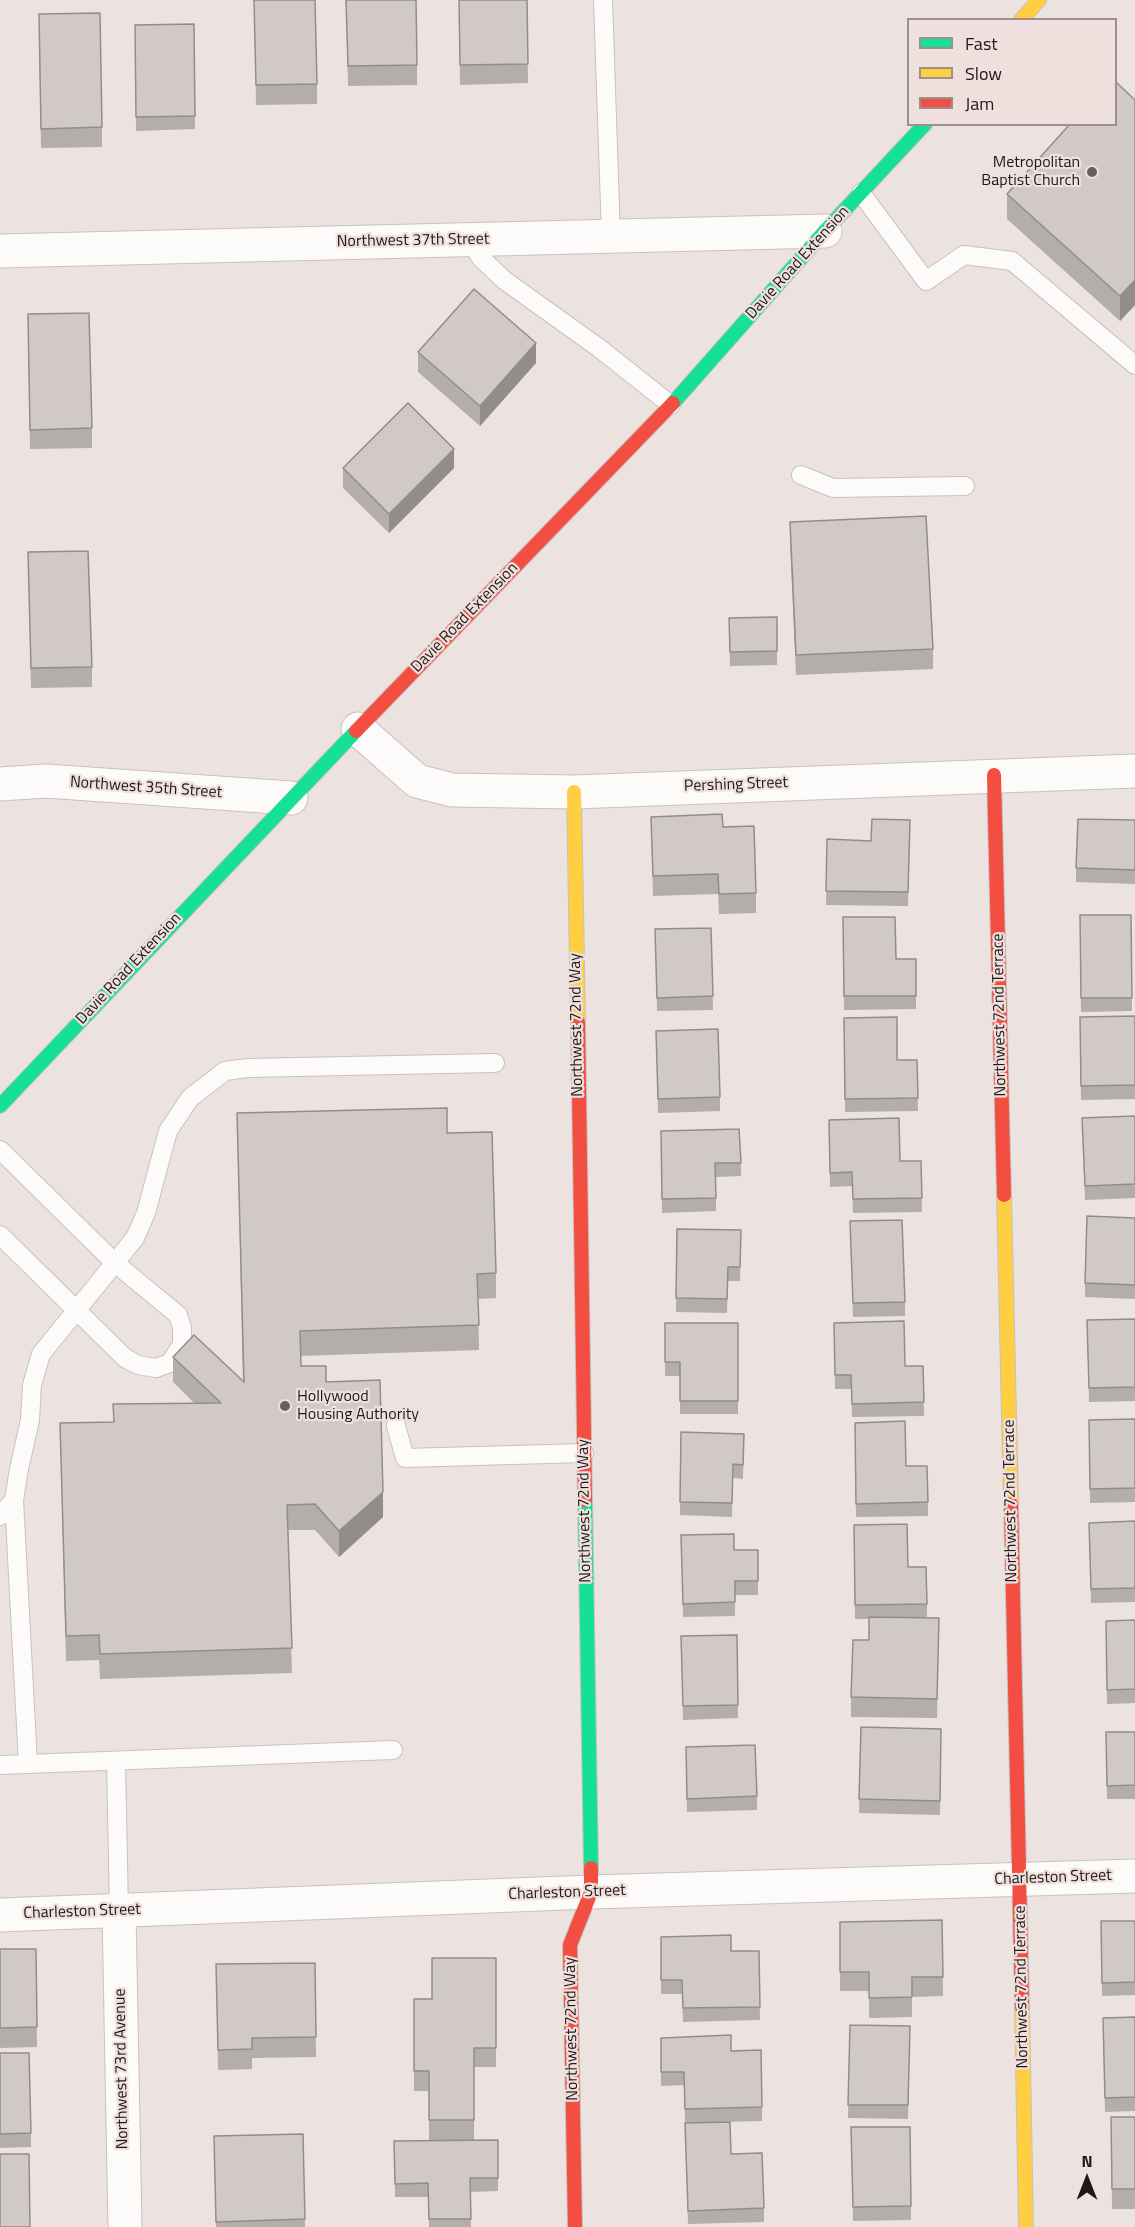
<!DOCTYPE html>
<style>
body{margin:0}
#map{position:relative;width:1135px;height:2227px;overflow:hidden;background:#ece3e1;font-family:"Titillium Web",sans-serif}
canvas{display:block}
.legend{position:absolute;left:907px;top:18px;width:210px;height:108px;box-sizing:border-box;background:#f0e0dd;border:2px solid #9c908e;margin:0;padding:8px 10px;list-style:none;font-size:18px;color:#1e1918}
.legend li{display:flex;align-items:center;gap:12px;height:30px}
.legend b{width:30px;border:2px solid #9c908e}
.north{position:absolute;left:1057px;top:2149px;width:60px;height:60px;-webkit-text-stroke:4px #f0e0dd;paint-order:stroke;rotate:0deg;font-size:16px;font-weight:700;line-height:24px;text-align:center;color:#1e1918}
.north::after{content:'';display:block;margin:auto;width:21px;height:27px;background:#1e1918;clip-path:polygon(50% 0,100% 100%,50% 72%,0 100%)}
</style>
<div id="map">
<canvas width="1135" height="2227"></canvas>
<ul class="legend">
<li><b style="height:8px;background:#16e098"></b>Fast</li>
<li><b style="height:8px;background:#ffcf43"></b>Slow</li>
<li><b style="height:8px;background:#f24e42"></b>Jam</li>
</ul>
<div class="north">N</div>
</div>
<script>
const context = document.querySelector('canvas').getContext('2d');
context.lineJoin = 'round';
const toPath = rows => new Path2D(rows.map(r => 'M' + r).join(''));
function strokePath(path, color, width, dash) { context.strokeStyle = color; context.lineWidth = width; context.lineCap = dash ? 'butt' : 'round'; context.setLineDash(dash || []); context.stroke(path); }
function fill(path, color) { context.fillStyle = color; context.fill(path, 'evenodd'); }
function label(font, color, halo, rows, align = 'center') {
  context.font = font + ' "Titillium Web",sans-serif'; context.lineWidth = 4.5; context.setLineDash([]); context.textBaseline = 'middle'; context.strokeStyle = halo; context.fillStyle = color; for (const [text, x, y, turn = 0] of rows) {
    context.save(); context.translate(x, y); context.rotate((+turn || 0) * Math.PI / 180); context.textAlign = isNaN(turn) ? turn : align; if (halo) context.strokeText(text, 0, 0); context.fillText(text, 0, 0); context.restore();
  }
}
const lane = toPath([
 [603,0,611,236],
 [861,193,926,281,964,255,1012,261,1135,365],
 [470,240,481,258,504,280,599,348,671,405],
 [801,475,833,488,965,486],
 [0,1150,115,1263,178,1315,182,1327,182,1344,170,1363,156,1368,138,1365,125,1358,0,1235],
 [396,1426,405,1458,584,1453],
 [0,1516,14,1500],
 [116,1761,119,1911],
 [28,1764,14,1500,19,1469,30,1420,32,1385,41,1354,135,1238,146,1213,168,1131,190,1098,225,1071,248,1068,495,1063],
 [0,1765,393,1750]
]);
const street = toPath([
 [0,251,825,231],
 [358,729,417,781,452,790,574,792,1135,771],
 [0,784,46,781,291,798],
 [119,1911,125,2227],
 [0,1915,591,1892,1135,1876]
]);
const fast = toPath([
 [673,403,825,231,925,124],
 [0,1106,356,731],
 [585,1500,591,1868]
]);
const slow = toPath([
 [1021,20,1039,0],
 [574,792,578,1022],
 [1004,1195,1011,1504],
 [1022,2007,1026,2227]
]);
const jam = toPath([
 [356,731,673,403],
 [994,775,1004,1195],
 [578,1022,585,1500],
 [1011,1504,1022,2007],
 [575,2227,570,1945,591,1892,591,1868]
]);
strokePath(lane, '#c8c1bf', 20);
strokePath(street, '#c8c1bf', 35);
strokePath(fast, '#c8c1bf', 16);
strokePath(slow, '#c8c1bf', 16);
strokePath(jam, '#c8c1bf', 16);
strokePath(lane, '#fcfbfa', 18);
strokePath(street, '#fcfbfa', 33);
strokePath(fast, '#16e098', 14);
strokePath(slow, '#ffcf43', 14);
strokePath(jam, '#f24e42', 14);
fill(toPath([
 [254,0,317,84,317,104,256,105],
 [346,0,417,65,417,85,348,86],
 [459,0,527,0,528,83,460,85],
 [194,24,195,129,136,131,135,25],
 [39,34,102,127,102,147,41,148],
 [1135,100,1135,305,1120,321,1007,219,1007,194],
 [28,334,92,428,92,448,30,449],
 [418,352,536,363,480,426,418,372],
 [343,468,454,468,389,533,343,488],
 [790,522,933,649,933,669,796,675,790,542],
 [28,552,92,667,92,687,31,688],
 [777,617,777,665,730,666,729,618],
 [651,817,723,827,756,893,756,913,719,914,718,894,653,896],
 [910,820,908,906,826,905,827,839,871,841],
 [1135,820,1135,884,1076,882,1076,868],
 [1080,915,1131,915,1132,1011,1081,1012],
 [843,917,896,959,916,959,916,1009,844,1010],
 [711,928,713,1010,657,1011,655,929],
 [1135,1016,1135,1099,1081,1100,1080,1017],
 [844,1018,897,1060,917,1060,918,1111,845,1112],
 [656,1031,720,1097,720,1111,658,1113],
 [237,1113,447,1133,496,1273,496,1298,478,1299,479,1350,300,1356,301,1366,326,1382,383,1517,339,1557,315,1530,288,1530,292,1673,100,1679,99,1660,66,1661,60,1423,113,1422,113,1404,195,1404,173,1382,173,1357,243,1382],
 [1135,1116,1135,1198,1085,1200,1082,1118],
 [829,1120,900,1161,921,1161,922,1212,853,1213,852,1186,830,1187],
 [661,1131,741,1163,741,1176,716,1177,716,1211,662,1213],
 [1135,1218,1135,1299,1085,1297,1085,1283],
 [850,1221,905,1302,905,1316,853,1317],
 [677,1229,741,1230,740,1281,728,1281,727,1313,676,1312],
 [1135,1319,1135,1401,1089,1402,1087,1320],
 [665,1323,738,1323,738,1414,680,1414,680,1376,665,1376],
 [834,1323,905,1366,923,1366,924,1416,852,1417,851,1389,835,1389],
 [1135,1419,1135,1502,1090,1503,1089,1420],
 [855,1423,906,1466,928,1502,928,1516,856,1517],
 [681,1432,744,1434,743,1479,733,1478,732,1517,680,1515],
 [1135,1521,1135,1602,1091,1603,1089,1523],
 [854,1525,908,1567,927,1604,927,1617,907,1618,939,1618,937,1718,851,1717,851,1697,869,1640,869,1619,855,1619],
 [681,1535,734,1550,758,1550,758,1595,735,1595,735,1616,683,1617],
 [1135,1620,1135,1703,1107,1704,1106,1621],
 [737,1635,738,1718,683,1720,681,1636],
 [861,1727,941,1729,940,1815,859,1813],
 [1106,1732,1135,1732,1135,1799,1107,1799],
 [686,1761,757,1796,757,1810,687,1812],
 [942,1920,943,1996,912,1997,912,2017,869,2018,869,1991,840,1991,840,1922],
 [1101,1921,1135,1921,1135,1995,1102,1996],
 [661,1937,731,1951,759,1951,760,2020,683,2022,682,1994,661,1994],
 [0,1949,36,1949,37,2047,0,2048],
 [496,1958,496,2067,474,2067,474,2140,429,2140,429,2091,414,2091,414,1999,432,1999],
 [315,1963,316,2057,252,2058,252,2069,218,2070,216,1964],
 [1135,2017,1135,2111,1105,2112,1103,2031],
 [850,2025,910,2026,908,2119,848,2118],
 [661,2038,731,2051,762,2107,762,2121,685,2123,684,2085,661,2086],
 [0,2053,31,2133,31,2147,0,2148],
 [1111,2117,1135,2117,1135,2209,1112,2209],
 [685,2123,731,2154,764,2208,764,2222,688,2224],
 [851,2127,910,2127,911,2220,853,2221],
 [303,2134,305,2227,216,2227,214,2136],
 [498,2140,498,2191,470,2192,471,2227,429,2227,428,2197,395,2197,394,2141]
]), '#b3adab');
fill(toPath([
 [1135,280,1135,305,1120,321,1120,296],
 [536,343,536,363,480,426,480,406],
 [454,449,454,468,389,533,389,514],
 [383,1492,383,1517,339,1557,339,1531]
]), '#928d8b');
const building = toPath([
 [254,0,315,0,317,84,256,85,254,0],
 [346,0,416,0,417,65,348,66,346,0],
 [459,0,527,0,528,64,460,65,459,0],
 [100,13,102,127,41,129,39,14,100,13],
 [194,24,195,116,136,117,135,25,194,24],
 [1116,82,1135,100,1135,280,1120,296,1007,194,1070,124,1116,124,1116,82],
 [474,289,536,343,480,406,418,352,474,289],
 [89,313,92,428,30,430,28,314,89,313],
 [408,403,454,449,389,514,343,468,408,403],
 [926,516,933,649,796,655,790,522,926,516],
 [88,551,92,667,31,668,28,552,88,551],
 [777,617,777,651,730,652,729,618,777,617],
 [722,814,723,827,754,826,756,893,719,894,718,874,653,876,651,817,722,814],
 [872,819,910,820,908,892,826,891,827,839,871,841,872,819],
 [1078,819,1135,820,1135,870,1076,868,1078,819],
 [1080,915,1131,915,1132,998,1081,998,1080,915],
 [843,917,895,917,896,959,916,959,916,996,844,996,843,917],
 [711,928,713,996,657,998,655,929,711,928],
 [1135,1016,1135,1085,1081,1086,1080,1017,1135,1016],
 [897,1017,897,1060,917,1060,918,1098,845,1099,844,1018,897,1017],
 [718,1029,720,1097,658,1099,656,1031,718,1029],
 [447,1108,447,1133,492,1132,496,1273,477,1274,479,1325,300,1331,301,1366,326,1366,326,1382,380,1380,383,1492,339,1531,315,1504,287,1505,292,1648,100,1654,99,1635,66,1636,60,1423,114,1422,113,1404,221,1403,173,1357,194,1335,244,1382,237,1113,447,1108],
 [1135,1116,1135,1184,1085,1186,1082,1118,1135,1116],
 [899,1118,900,1161,921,1161,922,1198,853,1199,852,1172,830,1173,829,1120,899,1118],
 [739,1129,741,1163,715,1163,716,1198,662,1199,661,1131,739,1129],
 [1087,1216,1135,1218,1135,1285,1085,1283,1087,1216],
 [902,1220,905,1302,853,1303,850,1221,902,1220],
 [677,1229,741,1230,740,1267,728,1267,727,1299,676,1298,677,1229],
 [1135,1319,1135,1387,1089,1388,1087,1320,1135,1319],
 [904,1321,905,1366,923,1366,924,1402,852,1404,851,1375,835,1375,834,1323,904,1321],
 [665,1323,738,1323,738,1401,680,1401,680,1362,665,1362,665,1323],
 [1135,1419,1135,1488,1090,1489,1089,1420,1135,1419],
 [905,1421,906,1466,927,1466,928,1502,856,1504,855,1423,905,1421],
 [681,1432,744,1434,743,1465,733,1464,732,1503,680,1502,681,1432],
 [1135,1521,1135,1588,1091,1589,1089,1523,1135,1521],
 [907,1524,908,1567,926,1567,927,1604,855,1605,854,1525,907,1524],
 [734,1534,734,1550,758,1550,758,1581,735,1581,735,1602,683,1604,681,1535,734,1534],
 [869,1617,939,1618,937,1699,851,1697,853,1640,869,1640,869,1617],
 [1135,1620,1135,1689,1107,1690,1106,1621,1135,1620],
 [737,1635,738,1705,683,1706,681,1636,737,1635],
 [861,1727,941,1729,940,1801,859,1799,861,1727],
 [1106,1732,1135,1732,1135,1785,1107,1786,1106,1732],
 [755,1745,757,1796,687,1799,686,1747,755,1745],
 [942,1920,943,1977,912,1977,912,1997,869,1998,869,1972,840,1972,840,1922,942,1920],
 [1101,1921,1135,1921,1135,1982,1102,1983,1101,1921],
 [731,1935,731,1951,759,1951,760,2007,683,2008,682,1980,661,1980,661,1937,731,1935],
 [0,1949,36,1949,37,2027,0,2028,0,1949],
 [432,1958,496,1958,496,2048,474,2048,474,2120,429,2120,429,2071,414,2071,414,1999,432,1999,432,1958],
 [315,1963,316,2037,252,2038,252,2049,218,2050,216,1964,315,1963],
 [1135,2017,1135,2097,1105,2098,1103,2018,1135,2017],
 [850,2025,910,2026,908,2105,848,2105,850,2025],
 [731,2035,731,2051,761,2050,762,2107,685,2109,684,2072,661,2072,661,2038,731,2035],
 [0,2053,29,2053,31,2133,0,2134,0,2053],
 [1111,2117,1135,2117,1135,2189,1112,2189,1111,2117],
 [730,2122,731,2154,762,2153,764,2208,688,2211,685,2123,730,2122],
 [851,2127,910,2127,911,2206,853,2207,851,2127],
 [303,2134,305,2219,216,2222,214,2136,303,2134],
 [498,2140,498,2178,470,2178,471,2219,429,2219,428,2183,395,2184,394,2141,498,2140],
 [0,2154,29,2154,30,2227,0,2227,0,2154]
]);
fill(building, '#d0c9c7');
strokePath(building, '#928d8b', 1.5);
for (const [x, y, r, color] of [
 [1092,172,6,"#66605e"],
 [285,1406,6,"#66605e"]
]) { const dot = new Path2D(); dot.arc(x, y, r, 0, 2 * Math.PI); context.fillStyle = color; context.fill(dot); strokePath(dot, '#f0e0dd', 2); }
label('16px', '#1e1918', '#f0e0dd', [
 ["Metropolitan",1080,163],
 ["Baptist Church",1080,181],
 ["Hollywood",297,1397,"left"],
 ["Housing Authority",297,1415,"left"]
], 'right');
label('16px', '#1e1918', '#f0e0dd', [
 ["Northwest 37th Street",413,241,-1],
 ["Davie Road Extension",798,263,-48],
 ["Davie Road Extension",465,618,-46],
 ["Pershing Street",736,785,-2],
 ["Northwest 35th Street",146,788,4],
 ["Davie Road Extension",129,969,-47],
 ["Northwest 72nd Terrace",1000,1015,-91],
 ["Northwest 72nd Way",577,1025,-91],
 ["Northwest 72nd Terrace",1011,1501,-91],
 ["Northwest 72nd Way",585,1511,-91],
 ["Charleston Street",1053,1878,-2],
 ["Charleston Street",567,1893,-2],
 ["Charleston Street",82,1912,-2],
 ["Northwest 72nd Terrace",1022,1987,-91],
 ["Northwest 72nd Way",572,2029,-91],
 ["Northwest 73rd Avenue",122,2069,-91]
]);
</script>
